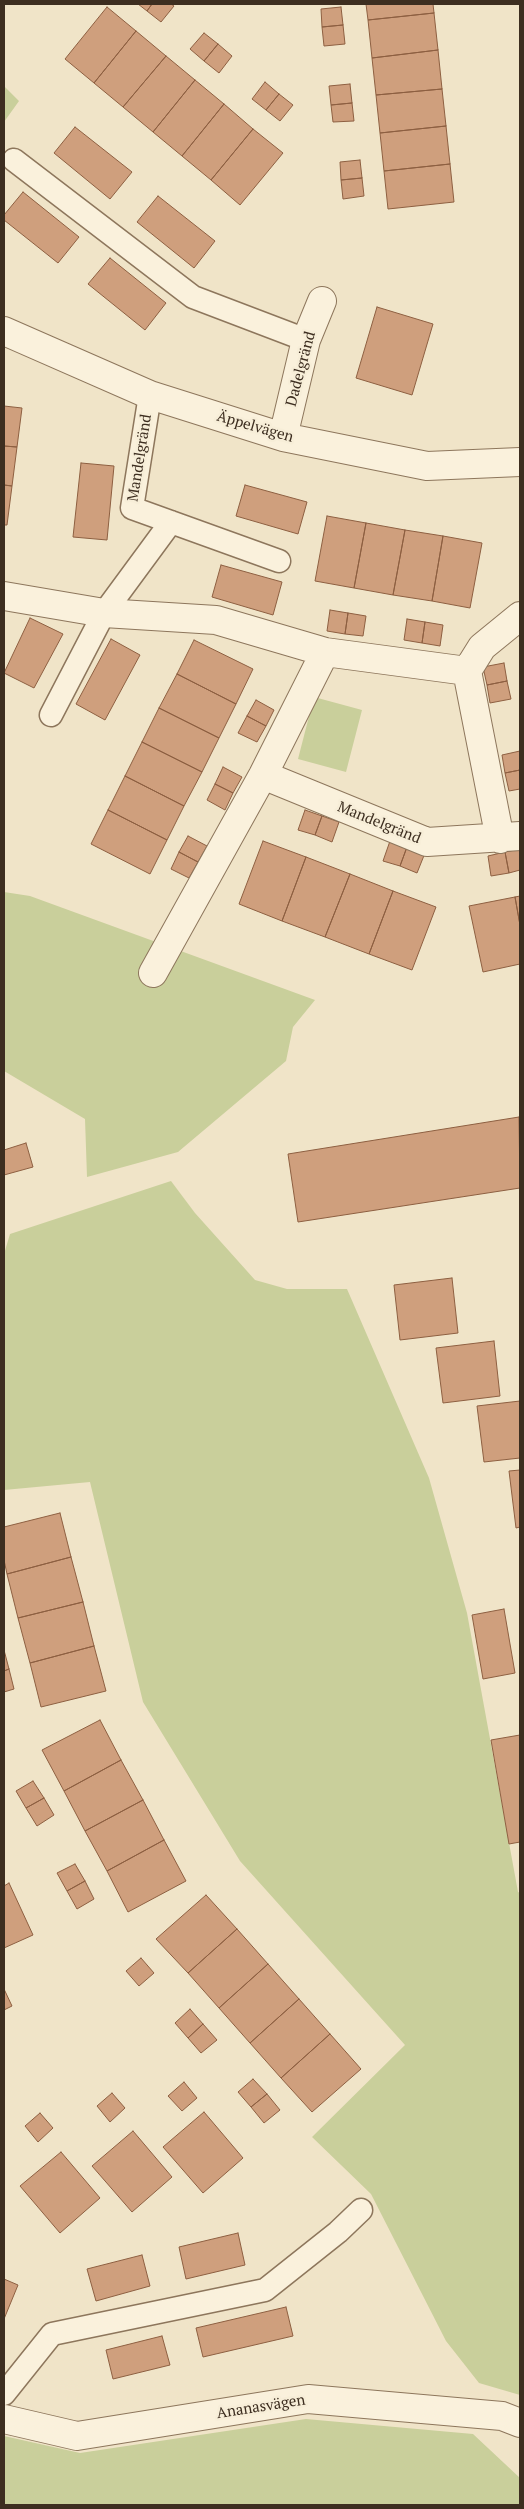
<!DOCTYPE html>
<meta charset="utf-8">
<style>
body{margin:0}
#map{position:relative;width:524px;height:2509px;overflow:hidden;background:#f0e4c8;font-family:"PT Serif",serif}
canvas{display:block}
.frame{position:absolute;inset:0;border:5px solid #3d2e20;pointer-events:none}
</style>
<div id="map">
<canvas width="524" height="2509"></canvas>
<div class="frame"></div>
</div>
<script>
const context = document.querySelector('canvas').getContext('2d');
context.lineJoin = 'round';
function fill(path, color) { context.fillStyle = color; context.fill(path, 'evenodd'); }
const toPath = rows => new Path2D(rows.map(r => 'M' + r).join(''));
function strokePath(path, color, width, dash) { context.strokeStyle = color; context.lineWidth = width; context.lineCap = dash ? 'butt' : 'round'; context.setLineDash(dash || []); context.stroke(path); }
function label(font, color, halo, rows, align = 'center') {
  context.font = font + ' "PT Serif",serif'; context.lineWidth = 5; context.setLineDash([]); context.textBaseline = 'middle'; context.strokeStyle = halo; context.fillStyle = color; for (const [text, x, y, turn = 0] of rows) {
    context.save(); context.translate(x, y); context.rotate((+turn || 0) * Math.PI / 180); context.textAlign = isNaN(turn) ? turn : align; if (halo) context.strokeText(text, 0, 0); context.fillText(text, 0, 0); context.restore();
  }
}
fill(toPath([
 [4,86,19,101,4,122],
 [314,697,362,710,346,772,298,759],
 [4,892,30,896,315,1000,293,1027,286,1061,178,1152,87,1177,85,1119,4,1071],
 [171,1181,195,1213,255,1280,287,1289,347,1289,429,1478,467,1613,518,1892,520,1893,520,2395,479,2383,446,2341,371,2194,312,2137,405,2045,240,1861,143,1702,90,1482,4,1490,4,1254,10,1234],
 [306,2419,473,2434,520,2478,520,2505,4,2505,4,2436,80,2453]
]), '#c9cf9b');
const building = toPath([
 [138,4,152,4,147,11,138,4],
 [152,4,171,4,174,6,161,22,147,11,152,4],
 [366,4,433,4,434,13,368,20,366,4],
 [107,7,136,31,94,83,65,59,107,7],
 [341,7,343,25,322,27,321,9,341,7],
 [434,13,438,50,372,58,368,20,434,13],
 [343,25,345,44,324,46,322,27,343,25],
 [136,31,166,56,123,107,94,83,136,31],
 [204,33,218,44,204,61,190,49,204,33],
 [218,44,232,56,219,73,204,61,218,44],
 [438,50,442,89,376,95,372,58,438,50],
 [166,56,195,80,153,132,123,107,166,56],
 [195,80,224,104,182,156,153,132,195,80],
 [265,82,279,94,266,110,252,99,265,82],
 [350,84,352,103,331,105,329,86,350,84],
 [442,89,446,126,380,133,376,95,442,89],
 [279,94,293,105,280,121,266,110,279,94],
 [352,103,354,121,333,122,331,105,352,103],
 [224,104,253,129,211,180,182,156,224,104],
 [446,126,450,164,384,171,380,133,446,126],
 [75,127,132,172,110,199,54,153,75,127],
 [253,129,283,153,240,205,211,180,253,129],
 [360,160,362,178,341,180,340,162,360,160],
 [450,164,454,202,388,209,384,171,450,164],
 [362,178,364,196,343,199,341,180,362,178],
 [23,192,79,237,58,263,4,220,4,215,23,192],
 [158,196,215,241,194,268,137,222,158,196],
 [110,258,166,303,145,330,88,284,110,258],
 [377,307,433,324,412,395,356,378,377,307],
 [4,406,22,408,17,447,4,446,4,406],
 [4,446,17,447,12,486,4,485,4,446],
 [81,463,114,466,107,540,73,537,81,463],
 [4,485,12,486,7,525,4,525,4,485],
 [245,485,307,502,298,534,236,516,245,485],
 [327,516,366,523,354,588,315,581,327,516],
 [366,523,405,530,393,595,354,588,366,523],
 [405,530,443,536,432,601,393,595,405,530],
 [443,536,482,543,470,608,432,601,443,536],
 [221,565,282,582,273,615,212,597,221,565],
 [330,610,348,613,345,634,327,631,330,610],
 [348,613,366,616,363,636,345,634,348,613],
 [30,618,63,634,34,688,4,673,30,618],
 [407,619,425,622,422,643,404,640,407,619],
 [425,622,443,625,440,646,422,643,425,622],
 [111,639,140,655,105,720,76,704,111,639],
 [194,640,253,669,236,704,177,674,194,640],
 [504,663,507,681,487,685,483,667,504,663],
 [177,674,236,704,219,738,159,708,177,674],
 [507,681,511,699,490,703,487,685,507,681],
 [256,700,274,710,266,726,247,716,256,700],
 [159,708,219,738,202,772,142,742,159,708],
 [247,716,266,726,257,742,238,733,247,716],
 [142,742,202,772,184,806,125,776,142,742],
 [520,751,520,770,505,773,502,755,520,751],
 [223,767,242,777,233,793,215,784,223,767],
 [520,770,520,789,509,791,505,773,520,770],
 [125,776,184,806,167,840,108,810,125,776],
 [215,784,233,793,225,810,207,800,215,784],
 [108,810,167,840,150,874,91,844,108,810],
 [305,810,322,816,315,835,298,830,305,810],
 [322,816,339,822,332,842,315,835,322,816],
 [188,836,207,846,198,862,179,852,188,836],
 [263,841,306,857,282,921,239,904,263,841],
 [390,841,407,847,400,866,383,861,390,841],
 [407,847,425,853,417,873,400,866,407,847],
 [520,849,520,870,509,873,505,852,520,849],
 [179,852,198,862,189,878,171,869,179,852],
 [505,852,509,873,491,876,488,856,505,852],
 [306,857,350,874,325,937,282,921,306,857],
 [350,874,393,891,369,954,325,937,350,874],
 [393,891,436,907,412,970,369,954,393,891],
 [520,896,520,925,515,897,520,896],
 [515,897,520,925,520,964,483,972,469,906,515,897],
 [519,1117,520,1188,298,1222,288,1154,519,1117],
 [26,1143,33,1167,4,1175,4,1150,26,1143],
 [452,1278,458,1333,400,1340,394,1285,452,1278],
 [494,1341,500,1396,443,1403,436,1348,494,1341],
 [520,1401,520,1458,484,1462,477,1406,520,1401],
 [520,1470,520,1527,516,1528,509,1471,520,1470],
 [60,1513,71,1557,7,1574,4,1560,4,1527,60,1513],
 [71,1557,83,1602,18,1618,7,1574,71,1557],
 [83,1602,94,1646,30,1663,18,1618,83,1602],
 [504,1609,515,1673,483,1679,472,1615,504,1609],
 [94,1646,106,1691,41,1707,30,1663,94,1646],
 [4,1650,9,1669,4,1671,4,1650],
 [9,1669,14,1689,4,1692,4,1671,9,1669],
 [100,1720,121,1760,64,1791,42,1750,100,1720],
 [520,1735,520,1842,509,1844,491,1740,520,1735],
 [121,1760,143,1800,85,1831,64,1791,121,1760],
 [33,1781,44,1798,26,1808,16,1791,33,1781],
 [44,1798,54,1815,37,1826,26,1808,44,1798],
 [143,1800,164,1840,107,1871,85,1831,143,1800],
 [164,1840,186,1881,128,1912,107,1871,164,1840],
 [75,1864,85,1881,67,1891,57,1873,75,1864],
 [85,1881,94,1899,77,1909,67,1891,85,1881],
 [9,1883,33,1935,4,1948,4,1886,9,1883],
 [206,1895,237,1929,188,1973,156,1939,206,1895],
 [237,1929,268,1964,219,2008,188,1973,237,1929],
 [141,1958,154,1973,139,1986,126,1971,141,1958],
 [268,1964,299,1999,250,2043,219,2008,268,1964],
 [4,1989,12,2006,4,2010,4,1989],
 [299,1999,330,2034,281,2078,250,2043,299,1999],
 [190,2009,203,2024,188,2038,175,2023,190,2009],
 [203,2024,217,2040,201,2053,188,2038,203,2024],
 [330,2034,361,2069,312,2112,281,2078,330,2034],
 [253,2079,267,2094,251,2107,238,2092,253,2079],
 [184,2082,197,2098,182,2111,168,2096,184,2082],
 [112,2093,125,2108,110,2122,97,2106,112,2093],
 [267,2094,280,2110,264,2123,251,2107,267,2094],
 [204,2112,243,2158,203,2193,163,2147,204,2112],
 [40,2113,53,2128,38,2142,25,2126,40,2113],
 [133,2131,172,2177,132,2212,92,2166,133,2131],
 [61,2152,100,2198,60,2233,20,2186,61,2152],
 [238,2233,245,2265,186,2279,179,2247,238,2233],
 [142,2255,150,2286,96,2301,87,2269,142,2255],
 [4,2279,18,2285,4,2319,4,2279],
 [286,2307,293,2336,203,2357,196,2328,286,2307],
 [162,2336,170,2365,113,2379,106,2350,162,2336]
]);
fill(building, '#cf9f7d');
strokePath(building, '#8d5f41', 1);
const service = toPath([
 [14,160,193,297,306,340],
 [150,395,132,508,279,561],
 [51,715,104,613,171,522],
 [4,2394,52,2334,265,2290,338,2232,361,2210]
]);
const minor = toPath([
 [4,331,150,395,283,437,427,466,520,462],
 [283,437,306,340,322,301],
 [4,596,104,613,216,620,325,652,467,671],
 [263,775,427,842,520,836],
 [500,839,467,671,482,647,520,616],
 [153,973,263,775,325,652],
 [4,2419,77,2436,308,2399,502,2416,520,2423]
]);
strokePath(service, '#8d765c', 25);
strokePath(minor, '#8d765c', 30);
strokePath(service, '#faf1dc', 22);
strokePath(minor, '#faf1dc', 28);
label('15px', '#3d2e20', '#f7eed8', [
 ["Dadelgränd",301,369,-75],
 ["Äppelvägen",255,427,16],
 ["Mandelgränd",140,458,-81],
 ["Mandelgränd",379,823,22],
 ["Ananasvägen",261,2407,-9]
]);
</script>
